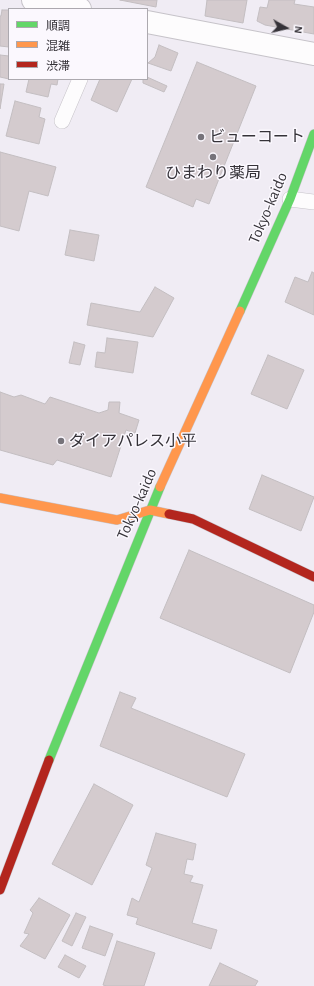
<!DOCTYPE html>
<meta charset="utf-8">
<style>
body{margin:0}
#map{position:relative;width:314px;height:986px;overflow:hidden;background:#f0ecf4;font-family:"Alegreya Sans","Noto Sans JP",sans-serif}
canvas{display:block}
.legend{position:absolute;left:8px;top:8px;width:140px;height:72px;box-sizing:border-box;background:#fbf8fe;border:1px solid #aca9af;margin:0;padding:5px 7px;list-style:none;font-size:12px;color:#353238}
.legend li{display:flex;align-items:center;gap:8px;height:20px}
.legend b{width:20px;border:1px solid #aca9af}
.north{position:absolute;left:266px;top:8px;width:40px;height:40px;-webkit-text-stroke:3px #fbf8fe;paint-order:stroke;rotate:98deg;font-size:11px;font-weight:700;line-height:16px;text-align:center;color:#353238}
.north::after{content:'';display:block;margin:auto;width:14px;height:18px;background:#353238;clip-path:polygon(50% 0,100% 100%,50% 72%,0 100%)}
</style>
<div id="map">
<canvas width="314" height="986"></canvas>
<ul class="legend">
<li><b style="height:5px;background:#63d668"></b>順調</li>
<li><b style="height:5px;background:#ff974d"></b>混雑</li>
<li><b style="height:5px;background:#b3261e"></b>渋滞</li>
</ul>
<div class="north">N</div>
</div>
<script>
const context = document.querySelector('canvas').getContext('2d');
context.lineJoin = 'round';
function fill(path, color) { context.fillStyle = color; context.fill(path, 'evenodd'); }
const toPath = rows => new Path2D(rows.map(r => 'M' + r).join(''));
function strokePath(path, color, width, dash) { context.strokeStyle = color; context.lineWidth = width; context.lineCap = dash ? 'butt' : 'round'; context.setLineDash(dash || []); context.stroke(path); }
function label(font, color, halo, rows, align = 'center') {
  context.font = font + ' "Alegreya Sans","Noto Sans JP",sans-serif'; context.lineWidth = 3; context.setLineDash([]); context.textBaseline = 'middle'; context.strokeStyle = halo; context.fillStyle = color; for (const [text, x, y, turn = 0] of rows) {
    context.save(); context.translate(x, y); context.rotate((+turn || 0) * Math.PI / 180); context.textAlign = isNaN(turn) ? turn : align; if (halo) context.strokeText(text, 0, 0); context.fillText(text, 0, 0); context.restore();
  }
}
const building = toPath([
 [120,0,157,0,156,7,120,0],
 [207,0,247,0,243,23,205,16,207,0],
 [269,0,295,0,294,4,314,7,314,34,265,25,257,21,260,7,267,8,269,0],
 [2,10,9,10,9,47,0,46,0,16,1,16,2,10],
 [159,45,178,53,171,71,148,63,155,57,159,45],
 [0,55,9,56,9,79,0,77,0,55],
 [197,62,256,86,209,204,196,199,193,207,146,187,197,62],
 [147,77,167,86,164,92,143,83,143,79,147,79,147,77],
 [29,79,58,79,57,85,51,84,48,97,26,92,29,79],
 [100,79,132,79,117,112,91,100,100,79],
 [0,84,4,84,0,109,0,84],
 [15,101,41,108,39,117,45,119,39,144,6,136,15,101],
 [0,152,56,167,48,196,29,191,19,231,0,226,0,152],
 [70,230,99,235,94,261,65,255,70,230],
 [312,272,314,273,314,315,285,302,295,277,308,282,312,272],
 [155,287,174,298,153,337,87,325,91,303,140,312,155,287],
 [107,338,138,342,133,373,95,367,97,352,105,353,107,338],
 [74,342,85,345,80,365,69,363,74,342],
 [268,355,304,370,287,409,251,394,268,355],
 [0,392,14,397,21,395,45,404,50,397,99,413,108,410,109,402,120,402,119,413,139,420,135,433,126,430,111,477,57,460,53,465,0,450,0,392],
 [262,475,314,497,301,531,249,509,262,475],
 [189,550,314,605,314,612,290,673,160,618,189,550],
 [120,692,136,698,131,708,245,754,227,797,100,746,120,692],
 [94,784,133,805,92,885,52,864,94,784],
 [156,833,196,844,193,860,187,859,184,874,193,876,190,882,203,885,192,923,217,930,211,949,136,924,138,918,127,915,132,898,139,902,152,868,146,865,156,833],
 [39,898,70,915,45,959,20,946,29,934,24,933,33,913,30,910,39,898],
 [76,913,86,917,72,946,62,941,76,913],
 [90,926,113,934,105,956,82,948,90,926],
 [117,941,155,953,144,986,107,986,103,985,117,941],
 [65,955,86,966,79,978,58,967,65,955],
 [220,963,258,981,255,986,209,986,220,963]
]);
fill(building, '#d4cbce');
strokePath(building, '#c3bec1', 1);
const lane = toPath([
 [62,121,80,79],
 [290,199,314,202]
]);
const street = toPath([
 [33,0,80,9],
 [147,22,314,54]
]);
const fast = toPath([
 [240,311,290,199,314,134],
 [49,760,160,487]
]);
const slow = toPath([
 [160,487,240,311],
 [0,498,117,520,150,510,169,514]
]);
const jam = toPath([
 [169,514,193,519,314,577],
 [0,890,49,760]
]);
strokePath(lane, '#c6c3c9', 16);
strokePath(street, '#c6c3c9', 24);
strokePath(fast, '#c6c3c9', 10);
strokePath(slow, '#c6c3c9', 10);
strokePath(jam, '#c6c3c9', 10);
strokePath(lane, '#fdfcfd', 15);
strokePath(street, '#fdfcfd', 22);
strokePath(fast, '#63d668', 9);
strokePath(slow, '#ff974d', 9);
strokePath(jam, '#b3261e', 9);
for (const [x, y, r, color] of [
 [201,137,4,"#76737a"],
 [213,157,4,"#76737a"],
 [61,441,4,"#76737a"]
]) { const dot = new Path2D(); dot.arc(x, y, r, 0, 2 * Math.PI); context.fillStyle = color; context.fill(dot); strokePath(dot, '#fbf8fe', 1.5); }
label('16px', '#353238', '#fbf8fe', [
 ["ビューコート",209,137],
 ["ひまわり薬局",213,173,"center"],
 ["ダイアパレス小平",69,441]
], 'left');
label('16px', '#353238', '#fbf8fe', [
 ["Tokyo-kaido",268,208,-67],
 ["Tokyo-kaido",137,504,-66]
]);
</script>
